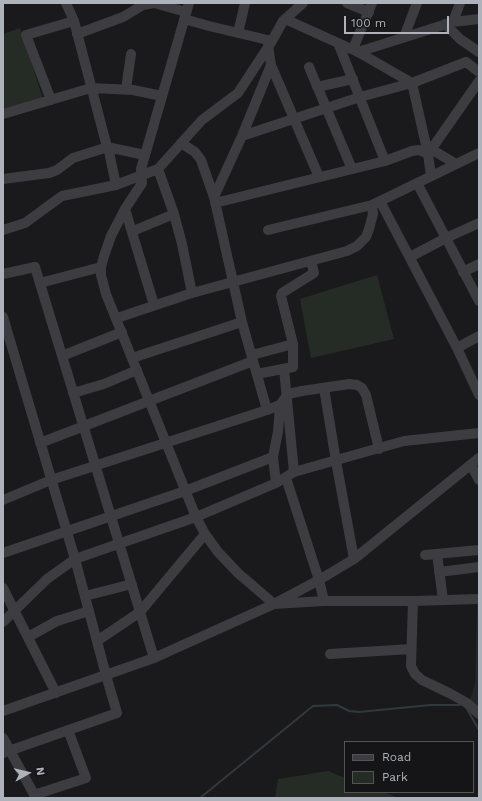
<!DOCTYPE html>
<style>
body{margin:0}
#map{position:relative;width:482px;height:801px;overflow:hidden;background:#1a1a1c;font-family:"Work Sans",sans-serif}
canvas{display:block}
.frame{position:absolute;inset:0;border:4px solid #aeb2ba;pointer-events:none}
.legend{position:absolute;left:344px;top:741px;width:130px;height:52px;box-sizing:border-box;background:#151517;border:1px solid #525458;margin:0;padding:5px 7px;list-style:none;font-size:12px;color:#aeb2ba}
.legend li{display:flex;align-items:center;gap:8px;height:20px}
.legend b{width:20px;border:1px solid #525458}
.north{position:absolute;left:8px;top:753px;width:40px;height:40px;-webkit-text-stroke:3px #151517;paint-order:stroke;rotate:82deg;font-size:11px;font-weight:700;line-height:16px;text-align:center;color:#aeb2ba}
.north::after{content:'';display:block;margin:auto;width:14px;height:18px;background:#aeb2ba;clip-path:polygon(50% 0,100% 100%,50% 72%,0 100%)}
.scale{position:absolute;left:344px;top:16px;width:105px;height:18px;box-sizing:border-box;border:2px solid #aeb2ba;border-top:0;padding-left:5px;font-size:12px;line-height:14px;white-space:nowrap;color:#aeb2ba;-webkit-text-stroke:3px #151517;paint-order:stroke}
</style>
<div id="map">
<canvas width="482" height="801"></canvas>
<div class="frame"></div>
<ul class="legend">
<li><b style="height:5px;background:#3c3c41"></b>Road</li>
<li><b style="height:11px;background:#242c25"></b>Park</li>
</ul>
<div class="north">N</div>
<div class="scale">100 m</div>
</div>
<script>
const context = document.querySelector('canvas').getContext('2d');
context.lineJoin = 'round';
function fill(path, color) { context.fillStyle = color; context.fill(path, 'evenodd'); }
const toPath = rows => new Path2D(rows.map(r => 'M' + r).join(''));
function strokePath(path, color, width, dash) { context.strokeStyle = color; context.lineWidth = width; context.lineCap = dash ? 'butt' : 'round'; context.setLineDash(dash || []); context.stroke(path); }
fill(toPath([
 [477,605,479,605,479,712,469,703,475,684]
]), '#262629');
fill(toPath([
 [20,28,45,105,3,119,3,34],
 [377,275,394,339,311,358,300,299],
 [328,771,345,778,345,792,383,792,399,798,275,798,278,779]
]), '#242c25');
strokePath(toPath([
 [467,709,479,730],
 [200,798,313,706,337,705,349,711,359,712,430,705,460,705]
]), '#31393f', 2);
strokePath(toPath([
 [66,3,74,21,107,147,145,155],
 [189,3,141,169,142,183,125,209,111,236,104,256,101,267,101,275,106,294,196,517,205,534,218,552,238,573,274,604,324,601,413,601,479,599],
 [347,3,369,12],
 [184,19,209,26,272,41],
 [285,19,358,52,412,83,428,154,431,176],
 [453,22,460,3],
 [445,24,460,39,479,52],
 [238,33,245,3],
 [77,34,123,17,143,5,154,3,186,12],
 [404,37,417,3],
 [338,43,385,161],
 [353,49,372,3],
 [358,52,453,22,479,19],
 [466,62,479,72],
 [271,65,319,177],
 [309,67,352,169],
 [317,87,353,79],
 [126,89,131,54],
 [51,100,26,35,74,21],
 [3,114,91,88,133,90,162,96],
 [242,136,360,97,412,83,466,62],
 [181,143,195,152,201,160,214,197],
 [431,149,456,164],
 [158,169,174,214,182,244,192,293],
 [3,179,49,173,57,170,73,158,108,147,116,185],
 [417,183,479,301],
 [380,201,457,348,479,395],
 [215,203,385,161,412,151,419,150,428,154,479,81],
 [125,209,154,305],
 [3,230,25,223,62,196,116,185,158,169,202,120,238,93,272,41,283,21,303,3],
 [268,230,372,205,479,153],
 [133,231,174,214],
 [410,257,446,238,479,223],
 [463,272,479,264],
 [3,274,35,267,154,658],
 [40,283,101,267],
 [3,317,75,559,106,675,117,713,3,753],
 [117,318,192,293,347,251,357,246,366,237,369,229,373,214,372,205],
 [457,348,479,336],
 [252,355,293,344],
 [62,356,122,332],
 [132,358,242,322],
 [284,369,294,472],
 [257,374,293,367,293,344,281,296,282,293,314,273,311,261],
 [324,388,336,461,354,559],
 [73,393,104,384,137,370],
 [267,410,242,322,214,197,242,136,271,65,268,46],
 [40,443,253,361],
 [471,465,479,480],
 [286,478,319,580,324,601],
 [276,483,273,457,278,432,280,405],
 [3,500,51,480,267,410,280,405,288,394,302,391,349,384,357,385,362,388,366,395,379,449],
 [3,553,185,491,273,457],
 [437,554,443,600],
 [425,555,479,550],
 [439,572,479,567],
 [3,588,56,693],
 [85,596,132,584],
 [413,601,411,666,415,674,422,680,451,694,467,703,479,714],
 [3,622,47,579,75,559,196,517,276,483,294,472,404,441,479,433],
 [28,637,57,621,89,611],
 [97,641,140,612,205,534],
 [330,654,411,649],
 [3,711,154,658,274,604,319,580,354,559,479,458],
 [3,738,36,798],
 [34,795,86,778,68,730]
]), '#3c3c41', 10);
</script>
